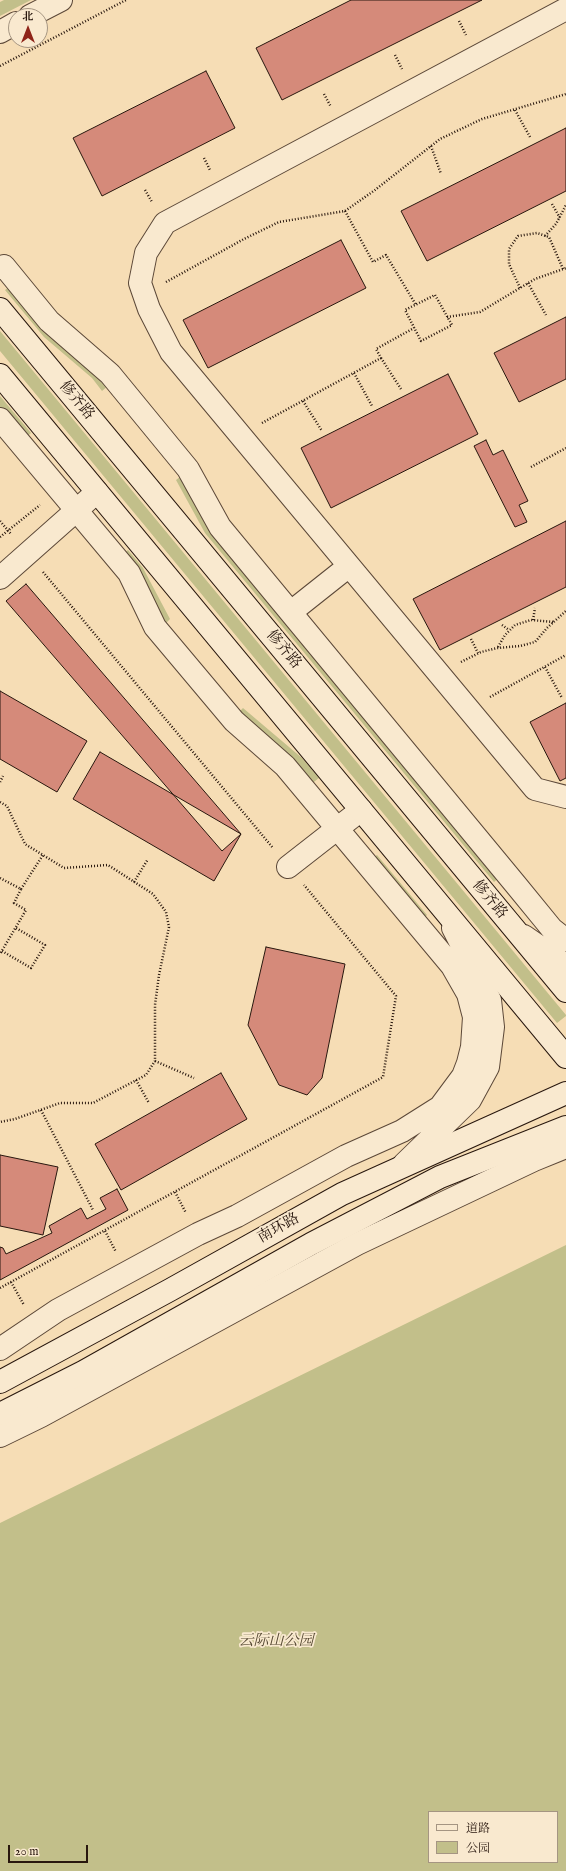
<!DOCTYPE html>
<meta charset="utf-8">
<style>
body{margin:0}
#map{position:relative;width:566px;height:1871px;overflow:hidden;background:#f6ddb5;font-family:"IM FELL English","Noto Serif SC",serif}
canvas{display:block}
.legend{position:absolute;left:428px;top:1811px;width:130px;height:52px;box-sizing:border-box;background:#f9e9cf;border:1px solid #a59582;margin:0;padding:5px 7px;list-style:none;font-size:12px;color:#28170e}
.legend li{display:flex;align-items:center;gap:8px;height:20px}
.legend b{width:20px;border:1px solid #a59582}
.north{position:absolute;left:8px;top:8px;width:40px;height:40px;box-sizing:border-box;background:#f9e9cf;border:1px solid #a59582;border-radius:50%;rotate:0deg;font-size:11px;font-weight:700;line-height:16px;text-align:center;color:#28170e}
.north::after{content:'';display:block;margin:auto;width:14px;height:18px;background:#8f2418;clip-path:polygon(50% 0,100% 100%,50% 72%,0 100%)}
.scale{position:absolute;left:8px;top:1845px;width:80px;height:18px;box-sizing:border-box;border:2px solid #28170e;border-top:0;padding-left:5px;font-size:12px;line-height:14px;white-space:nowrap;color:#28170e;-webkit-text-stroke:3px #f9e9cf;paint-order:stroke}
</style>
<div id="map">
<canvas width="566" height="1871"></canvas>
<ul class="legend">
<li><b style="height:5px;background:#f9e9cf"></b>道路</li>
<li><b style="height:11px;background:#c2bf8a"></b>公园</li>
</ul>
<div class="north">北</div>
<div class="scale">20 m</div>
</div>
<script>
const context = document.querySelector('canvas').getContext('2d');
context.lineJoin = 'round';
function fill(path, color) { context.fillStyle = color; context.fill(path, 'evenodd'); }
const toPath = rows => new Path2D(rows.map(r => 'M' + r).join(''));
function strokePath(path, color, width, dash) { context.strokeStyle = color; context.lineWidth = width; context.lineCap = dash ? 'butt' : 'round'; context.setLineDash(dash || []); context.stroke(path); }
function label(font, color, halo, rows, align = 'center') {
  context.font = font + ' "IM FELL English","Noto Serif SC",serif'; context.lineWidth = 3.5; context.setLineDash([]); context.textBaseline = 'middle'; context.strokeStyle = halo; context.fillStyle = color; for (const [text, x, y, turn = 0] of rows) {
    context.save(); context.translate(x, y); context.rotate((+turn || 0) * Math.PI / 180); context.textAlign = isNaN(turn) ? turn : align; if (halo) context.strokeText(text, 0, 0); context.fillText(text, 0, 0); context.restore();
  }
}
fill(toPath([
 [4,0,31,0,0,16,0,2],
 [12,285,109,385,102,391,92,378,44,337,5,290],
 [0,331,566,1015,566,1016,557,1023,0,351],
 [0,396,31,433,23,440,0,413],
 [184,474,501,876,494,882,205,533,176,480],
 [128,550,143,568,170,619,163,626,121,556],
 [243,708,302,758,319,778,310,785,236,715],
 [377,855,427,915,421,921,370,860],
 [566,1245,566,1871,0,1871,0,1523],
 [429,1812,557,1812,557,1862,429,1862]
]), '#c2bf8a');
const building = toPath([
 [351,0,482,0,282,100,256,48,351,0],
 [206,71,235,128,102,196,73,138,206,71],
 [566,128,566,191,427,261,401,211,566,128],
 [341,240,366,288,208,368,183,320,341,240],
 [566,317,566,379,519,402,494,353,566,317],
 [448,374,478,434,331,508,301,448,448,374],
 [486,440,493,455,503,450,528,501,519,505,527,522,515,527,474,446,486,440],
 [566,521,566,587,440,650,413,599,566,521],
 [26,584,241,834,222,851,6,601,26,584],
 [0,691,87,741,57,792,0,759,0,691],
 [566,703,566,778,560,781,530,722,566,703],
 [100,752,241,834,214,881,73,799,100,752],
 [266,947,345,964,322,1078,307,1095,279,1085,248,1025,266,947],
 [221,1073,247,1119,121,1190,95,1144,221,1073],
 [0,1155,58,1167,43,1235,0,1226,0,1155],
 [117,1189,128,1210,0,1280,0,1247,3,1248,6,1254,52,1233,49,1226,81,1208,87,1219,106,1209,100,1198,117,1189]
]);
fill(building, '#d58a7a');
strokePath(building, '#28170e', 1);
const minor = toPath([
 [566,9,165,223,146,253,140,283,149,309,171,352,535,789,566,797],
 [0,578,97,492],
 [291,612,349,566],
 [288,867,361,810]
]);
const tertiary = toPath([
 [30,16,61,0],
 [0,32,16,23],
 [0,268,4,266,49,321,110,374,188,469,220,527,516,885,552,929,566,940],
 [0,419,129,573,155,627,234,721,285,766,452,966,468,994,474,1017,472,1047,468,1063,463,1076,440,1107,402,1131,346,1156,237,1216,198,1234,58,1310,0,1349],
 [524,936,566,965],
 [404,1164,470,1100,488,1067,493,1027,490,1000,453,928],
 [0,1436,41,1416,357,1244,534,1160,566,1147]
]);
const secondary = toPath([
 [0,309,566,991],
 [0,375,566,1057],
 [0,1382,170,1290,342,1194,566,1093],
 [0,1414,83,1372,311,1244,440,1177,566,1127]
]);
strokePath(minor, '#5c4838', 24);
strokePath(tertiary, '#5c4838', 24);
strokePath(secondary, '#28170e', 24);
strokePath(toPath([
 [459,21,466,35],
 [395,55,402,69],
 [0,66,126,0],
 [324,94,331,107],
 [515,110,530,137],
 [431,146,441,174],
 [204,158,210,170],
 [145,190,152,202],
 [552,204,560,218],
 [345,211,373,262,386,255,416,305],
 [545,236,556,224,566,205],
 [166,282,244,239,279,222,345,211,375,190,440,139,482,119,566,94],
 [528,283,546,315],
 [520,288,509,264,509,249,518,236,537,233,549,237,563,269],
 [435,295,452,325,421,341,405,310,435,295],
 [447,317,480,312,535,279,566,268],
 [381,358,401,389],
 [354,373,372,406],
 [303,401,322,431],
 [262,423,381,358,376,349,414,328],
 [531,467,566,448],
 [0,521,11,534],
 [0,537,40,505],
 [43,572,273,848],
 [533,620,535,608],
 [502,625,509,630],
 [471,639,478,653],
 [498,647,505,635,515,625,531,620,554,622],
 [461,662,481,652,497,648,520,646,535,642,547,628,566,611],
 [545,667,562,698],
 [490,697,566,655],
 [0,782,3,776],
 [0,802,7,806,25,844,64,868,108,865,153,894,166,912,169,927,159,975,155,1005,155,1061,146,1075,93,1103,60,1103,15,1119,0,1122],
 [0,878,21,889,14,903,26,910,0,954],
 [134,882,148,859],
 [21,889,43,855],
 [2,951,31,968,45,945,16,928],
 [155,1061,194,1078],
 [136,1080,149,1103],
 [41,1110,93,1210],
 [175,1192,186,1213],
 [105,1231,116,1252],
 [11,1282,24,1305],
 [0,1288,383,1077,396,996,304,885]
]), '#28170e', 2.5, [1, 2]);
strokePath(minor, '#f9e9cf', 22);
strokePath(tertiary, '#f9e9cf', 22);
strokePath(secondary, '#f9e9cf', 22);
label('15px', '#28170e', '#f9e9cf', [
 ["修齐路",76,401,50],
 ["修齐路",283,650,50],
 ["修齐路",489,900,50],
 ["南环路",279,1229,-29]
]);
label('italic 15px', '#564933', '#f9e9cf', [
 ["云际山公园",276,1642]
]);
</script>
